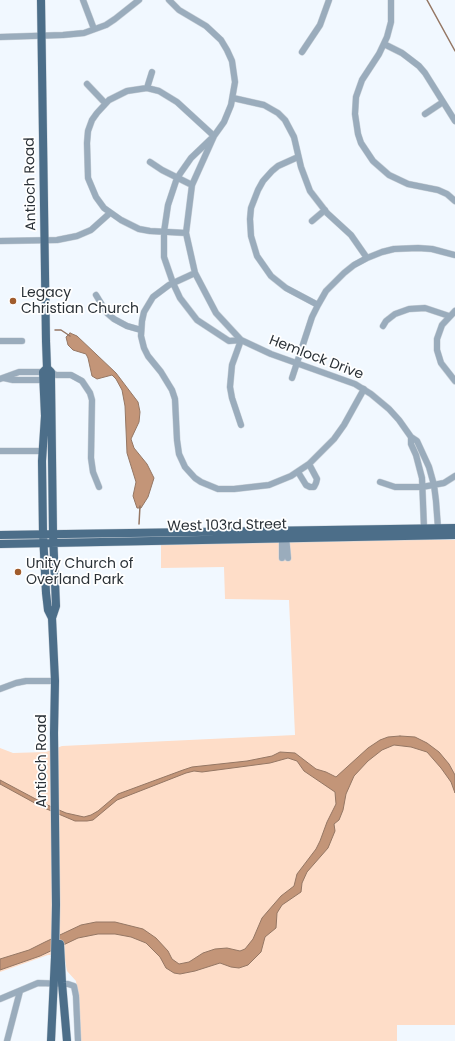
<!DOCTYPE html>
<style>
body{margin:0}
canvas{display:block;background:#f1f8ff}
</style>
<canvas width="455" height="1041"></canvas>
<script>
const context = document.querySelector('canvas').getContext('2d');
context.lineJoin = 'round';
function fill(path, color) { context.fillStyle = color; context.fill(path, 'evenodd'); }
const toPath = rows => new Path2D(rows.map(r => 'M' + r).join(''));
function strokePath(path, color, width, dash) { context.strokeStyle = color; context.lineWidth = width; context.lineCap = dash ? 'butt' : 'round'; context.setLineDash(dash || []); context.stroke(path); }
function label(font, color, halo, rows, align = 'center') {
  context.font = font + ' Poppins,sans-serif'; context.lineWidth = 3.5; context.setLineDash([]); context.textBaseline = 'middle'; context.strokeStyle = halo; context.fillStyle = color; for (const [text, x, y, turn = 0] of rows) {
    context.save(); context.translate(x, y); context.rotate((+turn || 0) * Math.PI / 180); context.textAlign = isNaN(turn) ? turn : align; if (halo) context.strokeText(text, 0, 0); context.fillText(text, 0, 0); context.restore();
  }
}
fill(toPath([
 [349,540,455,540,455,1025,397,1025,397,1041,80,1041,79,1006,76,981,67,971,64,955,48,955,0,972,0,748,13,753,46,752,62,746,295,735,289,600,225,599,224,567,161,568,161,543]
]), '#feddc8');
const water = toPath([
 [70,333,77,336,116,373,138,402,140,412,139,422,131,439,134,448,147,464,154,478,148,497,141,508,137,508,133,496,136,482,127,453,125,406,122,390,116,379,112,375,97,379,92,376,88,358,86,354,73,350,68,345,66,337,70,333],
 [400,736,415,737,427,743,439,752,449,764,455,775,455,793,451,782,441,768,427,752,411,747,394,745,382,750,368,761,354,776,346,794,343,810,339,820,334,824,335,831,328,848,307,872,302,883,301,892,282,905,277,913,276,928,265,937,261,952,248,965,239,968,231,967,220,963,195,971,180,974,174,973,166,968,160,957,146,943,131,937,115,934,98,934,78,938,40,956,0,970,0,959,29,950,45,942,81,925,96,922,115,922,143,929,156,938,168,951,172,959,179,964,189,962,203,953,215,949,227,948,240,951,245,949,253,939,262,918,268,911,281,896,294,886,297,874,316,849,320,841,327,822,336,804,335,792,304,771,297,761,288,758,270,763,202,772,194,771,186,773,117,800,93,820,87,821,75,821,42,807,0,784,0,780,45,804,66,813,84,817,91,815,98,811,118,794,183,770,192,767,247,761,272,756,280,752,295,753,316,769,326,772,336,777,368,748,380,740,388,737,400,736]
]);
fill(water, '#c39578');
strokePath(water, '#957764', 1);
strokePath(toPath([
 [427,0,455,51],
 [55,330,61,330,70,336],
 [139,524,140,506]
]), '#957764', 1.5);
const minor = toPath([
 [83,0,94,29],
 [169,0,179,10,206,26,221,40,227,50,232,61,235,82,231,105,224,122,214,136,191,158,177,178,168,205,164,232,164,257,173,283,180,298,197,320,229,341,241,340],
 [391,0,391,22,387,37,379,54,362,80,356,97,355,114,358,134,361,143,373,161,389,175,408,184,438,190,447,194,455,201],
 [0,37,63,35,84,33,106,25,115,19,139,0],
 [384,44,402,53,419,66,425,73,455,121],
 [302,52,320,25,329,0],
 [87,84,105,103],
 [147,88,152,72],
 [233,98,264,105,278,113,285,120,294,137,301,167,310,191,327,213,351,235,367,258],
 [425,114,443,102],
 [214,136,192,185,186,233,195,273,216,313,241,340,271,354,355,384,371,394,389,409,399,420,411,437,417,441,429,467,434,485,436,501,438,528,435,530],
 [298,157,278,166,272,171,263,181,258,190,251,208,250,219,251,236,257,256,271,276,286,288,318,305],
 [150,162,162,170,192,185],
 [312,221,325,210],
 [186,233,150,231,139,229,121,220,104,208,96,197,88,178,87,143,88,131,92,120,97,113,109,100,127,91,147,88,159,91,177,102,214,136],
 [0,241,57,240,77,236,91,230,110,213],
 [195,273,169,285,153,297,144,312,142,321,141,336,144,348,148,356,161,372,172,390,175,399,177,440,179,454,185,467,195,478,201,482,218,489,234,489,269,485,291,476,309,464,334,439,344,425,364,389],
 [96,295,107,313,114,319,127,326,141,330],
 [455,311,442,325,437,339,437,350,441,363,455,381],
 [383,326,386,321,395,314,409,309,425,308,449,316],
 [0,341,22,341],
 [4,378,13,380,46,380],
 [292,378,312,317,318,305,326,291,344,273,354,265,367,258,382,252,394,249,418,248,432,249,455,255],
 [0,379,19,372,51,372,56,375,71,375,82,381,90,393,92,400,91,458,93,472,99,487],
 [241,425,232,398,230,387,232,365,241,340],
 [411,437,411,444,416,455,422,478,424,528,426,531],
 [0,451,43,451],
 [298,472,306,485,310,487,314,487,316,483,317,479,309,464],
 [380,482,395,487,422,487,444,483,455,476],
 [286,536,288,558],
 [282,558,282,536],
 [0,689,16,683,26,681,55,681],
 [0,999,38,983,68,984,74,986,76,996,78,1041],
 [7,1041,20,991]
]);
const major = toPath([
 [41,0,46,341,47,368,51,372,51,380,53,533,56,606,52,618],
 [47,368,43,372,45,416,42,461,43,533,46,593,48,610,52,618,55,681,54,733,56,905,55,957,51,1041],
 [0,535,455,528],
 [0,544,455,535],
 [60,944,62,983,67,1041]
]);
strokePath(minor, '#cdd4db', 7);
strokePath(major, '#cdd4db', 9);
strokePath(minor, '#9aacbc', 6);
strokePath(major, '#4c6e89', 8);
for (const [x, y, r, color] of [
 [13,301,4,"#a05c2d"],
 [18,572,4,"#a05c2d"]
]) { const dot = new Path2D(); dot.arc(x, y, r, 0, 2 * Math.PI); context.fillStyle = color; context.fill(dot); strokePath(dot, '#fff', 1.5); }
label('14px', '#2a3137', '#fff', [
 ["Antioch Road",31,184,-91],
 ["Hemlock Drive",316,358,21],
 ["West 103rd Street",227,526,-1],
 ["Antioch Road",42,761,-90]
]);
label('14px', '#2a3137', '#fff', [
 ["Legacy",21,293],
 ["Christian Church",21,309],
 ["Unity Church of",26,564],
 ["Overland Park",26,580]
], 'left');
</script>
